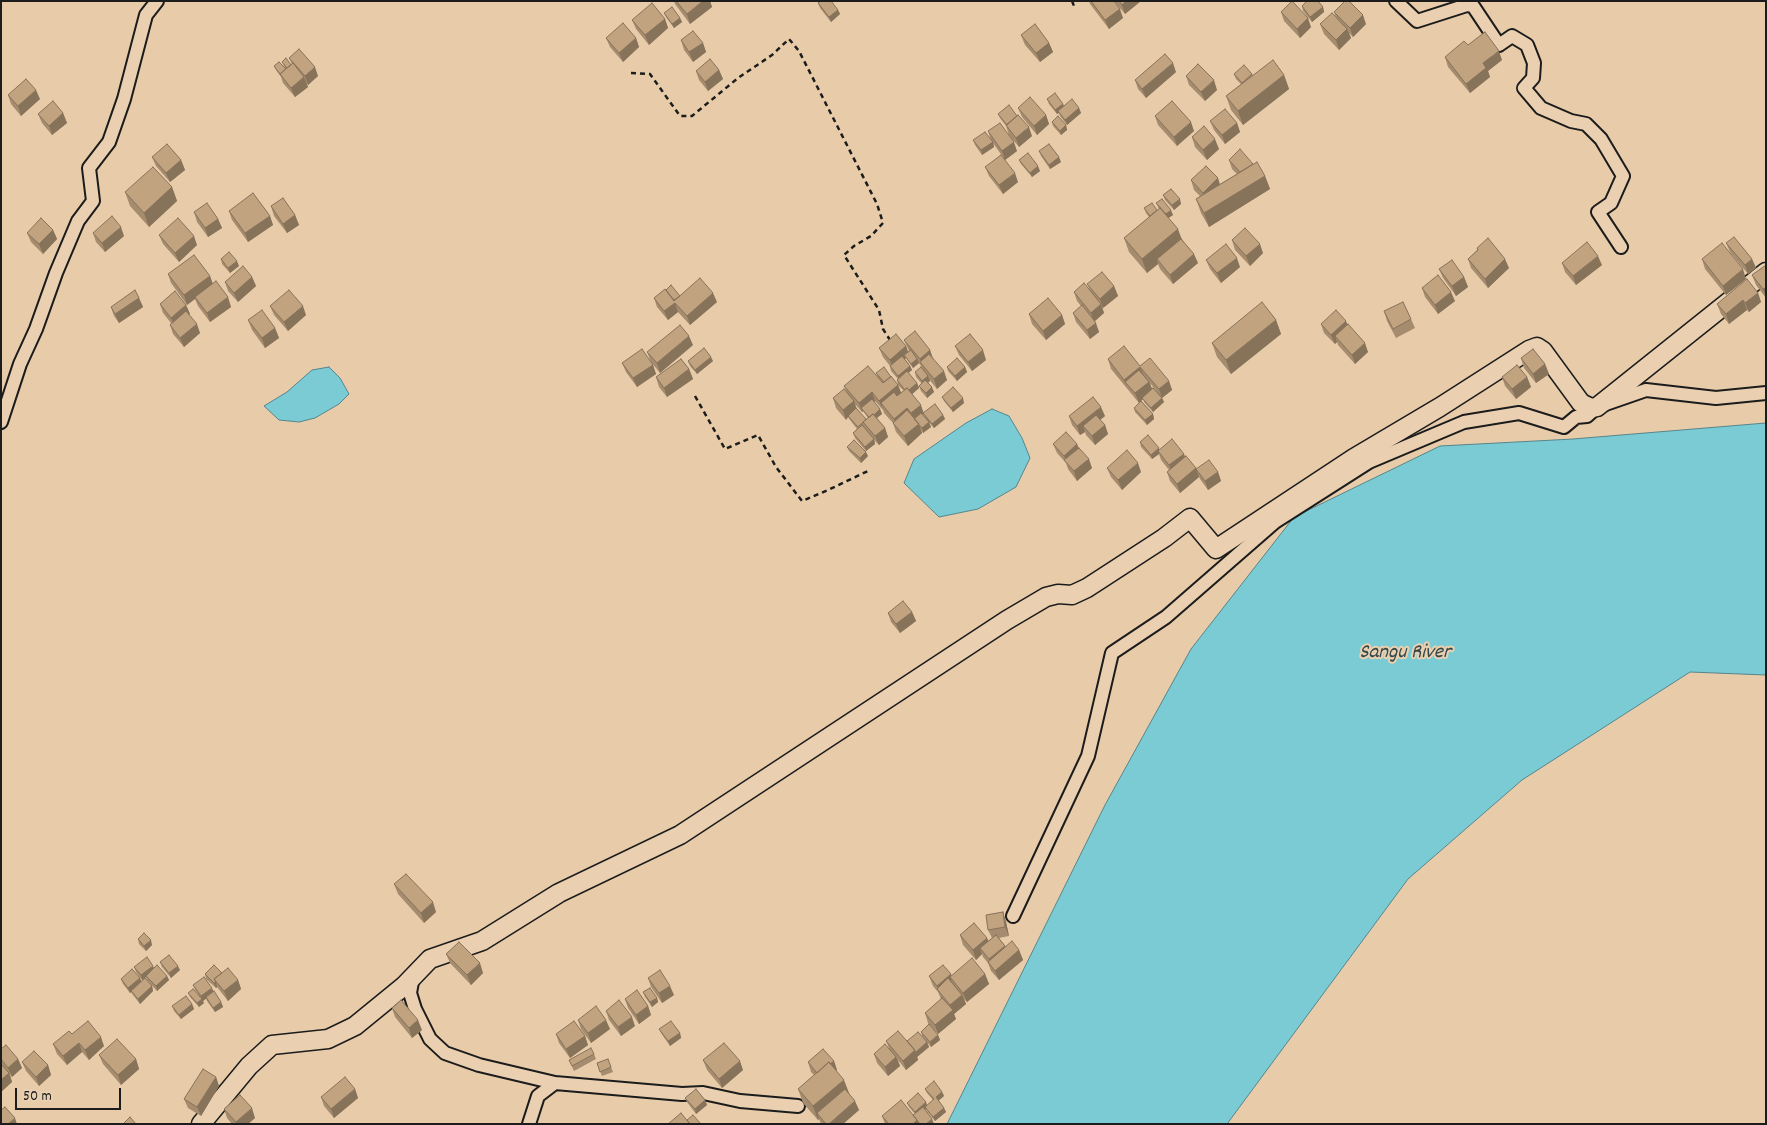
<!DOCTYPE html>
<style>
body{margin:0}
#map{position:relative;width:1767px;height:1125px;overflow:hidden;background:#e8cca9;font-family:Dekko,sans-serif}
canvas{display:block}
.frame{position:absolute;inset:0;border:2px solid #1c1c1c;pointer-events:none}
.scale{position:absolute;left:15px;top:1088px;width:106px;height:22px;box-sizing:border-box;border:2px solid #1c1c1c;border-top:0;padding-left:6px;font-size:15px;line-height:18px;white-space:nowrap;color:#1c1c1c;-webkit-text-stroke:4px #ead0b1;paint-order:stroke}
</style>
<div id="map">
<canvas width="1767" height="1125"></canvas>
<div class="frame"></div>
<div class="scale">50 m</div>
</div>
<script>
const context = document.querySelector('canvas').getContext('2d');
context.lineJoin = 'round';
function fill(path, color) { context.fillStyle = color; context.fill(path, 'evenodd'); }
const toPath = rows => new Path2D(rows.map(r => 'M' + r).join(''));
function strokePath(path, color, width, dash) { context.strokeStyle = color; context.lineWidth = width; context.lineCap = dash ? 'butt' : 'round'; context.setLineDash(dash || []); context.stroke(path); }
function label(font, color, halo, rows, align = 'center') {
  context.font = font + ' Dekko,sans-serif'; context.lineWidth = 4; context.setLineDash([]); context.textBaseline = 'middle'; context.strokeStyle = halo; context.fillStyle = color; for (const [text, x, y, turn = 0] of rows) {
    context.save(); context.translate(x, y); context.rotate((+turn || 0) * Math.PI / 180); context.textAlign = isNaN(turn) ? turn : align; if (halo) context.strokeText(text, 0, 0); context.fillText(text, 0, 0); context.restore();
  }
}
const water = toPath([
 [329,367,340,378,349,394,339,404,315,418,299,422,279,420,264,406,287,392,312,370,329,367],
 [992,409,1009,416,1022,438,1030,458,1016,487,978,509,939,517,904,483,914,459,966,423,992,409],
 [1766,423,1766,675,1690,672,1522,780,1408,879,1227,1124,947,1124,1105,805,1191,649,1294,517,1440,446,1573,439,1766,423]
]);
fill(water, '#7bcbd5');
strokePath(water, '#55858b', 1);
const street = toPath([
 [1396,1,1417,21,1467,5,1473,6,1499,45,1512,36,1527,45,1534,63,1533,78,1524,88,1541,108,1571,121,1586,124,1601,139,1623,176,1611,203,1598,212,1621,247],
 [1,422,20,364,36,329,56,273,78,221,93,201,89,168,109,142,124,99,146,15,157,1],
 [1013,916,1088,756,1112,653,1166,617,1275,522,1369,462,1464,422,1519,413,1564,427,1576,417,1587,416,1597,407,1646,390,1716,398,1766,393],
 [413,976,410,993,415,1009,430,1039,445,1053,479,1065,555,1083,682,1094,703,1093,740,1101,798,1106],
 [529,1124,538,1096,555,1083]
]);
const secondary = toPath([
 [201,1124,249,1066,272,1045,328,1039,355,1026,404,986,430,959,482,941,559,893,680,835,1007,620,1046,597,1058,594,1072,595,1087,588,1164,538,1190,518,1216,549,1354,458,1440,407,1529,350,1537,347,1543,351,1581,403,1591,408,1597,407,1766,272]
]);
strokePath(street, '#1c1c1c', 16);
strokePath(secondary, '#1c1c1c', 21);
strokePath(toPath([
 [1072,1,1074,6],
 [631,73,650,74,680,116,692,116,738,78,772,55,789,39,799,51,877,204,883,223,871,236,854,246,844,255,879,310,883,329,890,340],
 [695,396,725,449,758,435,776,467,802,501,828,490,868,471]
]), '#1c1c1c', 2.5, [5, 4]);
strokePath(street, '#ead0b1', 12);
strokePath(secondary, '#ead0b1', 18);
fill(toPath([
 [674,1,710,1,712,7,690,24,675,4],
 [1089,1,1114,1,1123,18,1109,29,1090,4],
 [1114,1,1141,1,1125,14],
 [818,3,838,10,840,14,831,22,820,8],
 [1302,6,1323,7,1324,12,1312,22,1303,11],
 [1281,12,1311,27,1300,38,1284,21],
 [1334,12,1366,24,1353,37,1349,33,1351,38,1339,50,1324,34,1320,24,1336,18],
 [664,13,680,18,682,22,674,28,666,17],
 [665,19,668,28,649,45,636,29,632,20],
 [1021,35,1049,43,1053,52,1040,62,1025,45],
 [606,38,636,38,639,47,623,62,610,47],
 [681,40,703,43,706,52,693,62,684,50],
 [1468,45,1502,60,1488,71,1490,77,1470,93,1448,67,1445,57],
 [289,58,318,76,308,85,306,82,308,87,295,97,283,83,281,77,276,70,274,66,286,69,284,66,282,62,291,65,292,64],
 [719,70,723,79,708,91,699,80,696,71],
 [1176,72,1146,98,1138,89,1135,80],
 [1234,74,1252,74,1253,75,1284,75,1289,89,1243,125,1231,110,1226,96,1241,84,1236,79],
 [1186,76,1217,90,1205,101,1189,85],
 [8,95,40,99,21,116,11,104],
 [1047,99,1063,104,1064,106,1079,108,1081,113,1067,125,1060,116,1059,113,1057,114,1049,104],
 [1018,108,1046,115,1049,124,1037,135,1022,117],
 [63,113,67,123,52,135,42,123,38,114],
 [998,114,1032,136,1019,147,1009,135,1006,126,1000,118],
 [1155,116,1194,131,1177,146,1158,125],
 [1210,121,1237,123,1240,132,1225,144,1214,130],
 [1052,122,1066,125,1067,130,1061,135,1053,126],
 [988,131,1017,151,1005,160,993,143,994,147,982,155,975,145,973,140,991,140],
 [1192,137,1219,149,1207,160,1195,147],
 [1039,151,1061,162,1050,169,1041,156],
 [152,157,181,160,185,170,170,182,156,166],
 [1019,160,1040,171,1032,177,1021,164],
 [1229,160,1265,176,1270,189,1209,227,1201,213,1196,199,1200,196,1194,190,1191,180,1220,184,1237,174,1232,169],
 [985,167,1018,182,1003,194,989,176],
 [172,187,177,201,149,227,130,206,125,192],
 [1163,195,1181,204,1174,210,1165,200],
 [1156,203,1173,215,1168,218,1198,263,1173,284,1160,269,1158,264,1147,273,1129,252,1124,238,1149,217,1146,213,1144,208,1157,210,1159,209],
 [271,206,295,215,299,225,287,233,274,216],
 [229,211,270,216,273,225,248,242,232,220],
 [194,212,218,219,222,228,208,237,197,222],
 [53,230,57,239,43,254,31,242,27,233],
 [93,233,124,236,105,252,96,242],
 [159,235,197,245,179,262,163,244],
 [1232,240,1263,253,1250,266,1235,250],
 [1726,243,1752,259,1756,268,1748,274,1730,252],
 [1477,248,1509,268,1488,288,1471,268,1468,259,1477,250],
 [221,259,239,266,230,273,222,264],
 [1702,259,1746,279,1726,295,1705,269],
 [1206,260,1240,267,1221,283,1210,269],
 [1562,263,1602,265,1576,285,1565,272],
 [1766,265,1766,298,1756,285,1752,275],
 [1439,269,1464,277,1468,287,1456,296,1443,278],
 [168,274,210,276,213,284,231,307,210,322,198,306,195,299,187,305,171,283],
 [252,277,256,286,238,302,228,291,225,282],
 [1087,284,1114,286,1118,296,1103,308,1102,307,1104,313,1094,321,1099,332,1090,339,1076,322,1073,313,1081,306,1077,301,1074,292,1090,290],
 [1422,288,1455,301,1438,314,1425,297],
 [666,290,680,296,717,302,690,325,678,312,668,320,657,307,654,298],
 [1758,293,1761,302,1749,312,1747,310,1729,324,1721,314,1717,304],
 [139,298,143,307,119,323,114,316,111,307],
 [160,304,186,305,190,314,189,315,200,333,184,347,173,334,170,325,171,323,163,313],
 [270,306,306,315,288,331,274,315],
 [1384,311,1411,319,1415,328,1396,338,1387,321],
 [1029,314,1062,315,1065,324,1046,340,1032,324],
 [248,320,275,328,279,338,265,348,252,330],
 [1276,320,1281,334,1231,374,1217,357,1212,343],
 [1321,324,1348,324,1368,352,1355,364,1338,345,1337,342,1335,344,1324,333],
 [904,340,930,350,933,358,947,380,937,389,928,378,930,381,928,383,934,392,927,398,921,391,919,386,922,384,916,377,915,372,922,369,921,366,919,363,913,368,906,358,905,359,910,366,912,370,908,373,917,383,919,388,912,394,924,413,943,415,945,419,934,428,925,418,924,414,923,415,931,427,923,433,921,429,922,433,908,446,896,432,893,423,884,413,883,410,875,401,874,402,880,409,882,414,877,418,885,428,888,437,879,445,874,440,875,444,866,451,855,438,853,433,857,429,850,420,848,417,846,420,836,408,833,398,846,391,844,386,878,377,876,373,898,385,901,393,904,391,898,385,897,380,898,379,891,371,890,366,883,357,879,348,906,346,908,352,909,351,908,349],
 [855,404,862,412,863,411,868,418,866,419,857,410],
 [693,345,660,373,651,362,647,352],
 [955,346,986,360,972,371,959,355],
 [1521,358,1545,364,1549,374,1536,383,1524,368],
 [1108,359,1140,366,1169,381,1172,390,1162,398,1164,402,1153,412,1144,402,1143,399,1141,401,1153,414,1154,419,1147,425,1135,412,1134,408,1139,403,1111,369],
 [1150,383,1157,392,1152,389],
 [688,361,713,361,697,374,690,366],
 [622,363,653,365,656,374,637,387,626,372],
 [947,367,965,367,967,372,957,381,948,371],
 [689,369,693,379,667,397,659,387,656,377],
 [1502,377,1527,377,1531,387,1516,399,1505,386],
 [942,397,964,403,953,412,944,401],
 [1069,416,1105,416,1100,420,1105,425,1108,434,1095,445,1086,435,1085,432,1080,435,1072,425],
 [1140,442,1159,450,1184,454,1185,457,1196,468,1199,477,1180,493,1170,481,1167,472,1169,470,1161,460,1159,454,1152,459,1141,447],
 [1053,444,1077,444,1079,448,1092,468,1077,481,1068,469,1066,463,1057,453],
 [847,447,868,456,861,463,849,451],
 [1107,468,1141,472,1122,490,1111,477],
 [1196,469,1218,472,1221,481,1208,490,1200,479],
 [912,612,916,621,900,633,891,622,888,613],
 [394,884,436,912,424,923,398,894],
 [1003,912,1006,922,1009,936,999,938,1006,947,1019,950,1023,960,999,980,991,971,988,963,983,957,982,954,976,960,963,945,960,935,987,938,988,941,992,938,988,930],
 [138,939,152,945,146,951,139,944],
 [446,954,483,973,471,985,450,963],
 [160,962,180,970,171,978,162,967],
 [134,967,154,968,167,976,169,980,157,991,147,980,146,977,142,980,136,972],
 [222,973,238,980,241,989,228,1001,217,987,216,988,206,979,205,974],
 [985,974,989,984,967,1002,964,999,966,1004,954,1014,956,1019,938,1034,928,1023,925,1013,941,999,938,992,933,986,929,976],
 [140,978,141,982,152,986,153,991,140,1004,133,995,131,992,130,993,123,984,121,979],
 [648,978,674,995,662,1003,651,987],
 [193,985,213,991,221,1002,223,1007,215,1012,207,1001,206,998,203,1001,202,1000,204,1003,199,1007,190,997,188,993,199,995,195,990],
 [643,992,657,998,658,1002,652,1007,645,997],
 [625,999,648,1006,651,1015,639,1024,628,1008],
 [192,1004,194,1009,181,1019,174,1011,172,1006],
 [392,1008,422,1030,412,1038,395,1017],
 [606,1011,635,1026,621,1036,609,1020],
 [578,1020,610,1029,591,1043,581,1029],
 [659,1029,680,1033,681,1038,670,1046,661,1033],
 [921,1032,938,1035,940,1040,931,1047,922,1036],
 [72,1034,104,1046,89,1060,82,1052,67,1065,57,1054,53,1044],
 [556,1034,585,1036,588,1045,570,1058,559,1043],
 [886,1041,927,1042,929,1047,917,1057,917,1056,918,1060,906,1070,898,1060,900,1066,888,1076,877,1063,874,1054,889,1048],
 [1,1049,18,1059,22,1068,12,1077,10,1074,12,1082,1,1092],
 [594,1054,596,1059,574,1071,569,1060],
 [99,1055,136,1059,139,1069,121,1085,103,1064],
 [608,1059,613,1072,602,1076,597,1063],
 [703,1060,743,1070,722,1088,707,1070],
 [834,1061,837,1070,836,1071,859,1110,843,1124,821,1124,819,1119,818,1120,803,1103,798,1089,814,1075,811,1072,808,1062],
 [22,1062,48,1065,51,1075,39,1086,26,1071],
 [216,1077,219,1086,201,1116,188,1108,184,1099],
 [355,1089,358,1098,334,1118,324,1106,321,1097],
 [925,1089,942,1092,944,1096,938,1101,944,1108,946,1112,935,1121,927,1111,926,1109,925,1109,932,1119,934,1124,885,1124,882,1116,913,1115,915,1114,909,1107,907,1103,926,1102,927,1105,933,1100,927,1093],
 [685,1098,705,1100,707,1105,696,1114,687,1102],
 [224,1109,255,1118,248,1124,232,1124,227,1118]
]), '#a68c6e');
fill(toPath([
 [703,1,710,1,712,7,690,24,687,14],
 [1126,1,1141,1,1125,14,1122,5],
 [1323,7,1324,12,1312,22,1310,17],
 [1120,9,1123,18,1109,29,1105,20],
 [838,10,840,14,831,22,829,17],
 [1363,15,1366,24,1353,37,1350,28],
 [680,18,682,22,674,28,672,24],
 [1308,18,1311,27,1300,38,1297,29],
 [665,19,668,28,649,45,645,35],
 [1347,29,1351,38,1339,50,1336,40],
 [636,38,639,47,623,62,619,53],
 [703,43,706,52,693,62,689,52],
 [1049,43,1053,52,1040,62,1036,53],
 [1499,51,1502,60,1488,71,1490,77,1470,93,1466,84,1483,63],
 [1173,63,1176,72,1146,98,1142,89],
 [315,67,318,76,308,85,305,76],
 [719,70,723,79,708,91,705,82],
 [1284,75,1289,89,1243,125,1238,111],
 [304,77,308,87,295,97,291,88],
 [1214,80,1217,90,1205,101,1201,92],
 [36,90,40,99,21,116,18,106],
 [1063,104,1065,109,1058,111,1059,113,1057,114,1055,110],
 [1079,108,1081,113,1067,125,1065,120],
 [63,113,67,123,52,135,49,126],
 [1046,115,1049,124,1037,135,1034,126],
 [1191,122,1194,131,1177,146,1174,137],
 [1237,123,1240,132,1225,144,1222,135],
 [1066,125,1067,130,1061,135,1060,131],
 [1029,127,1032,136,1019,147,1016,138],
 [1215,139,1219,149,1207,160,1203,150],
 [993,142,994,147,982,155,981,150],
 [1014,142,1017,151,1005,160,1002,151],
 [1059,157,1061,162,1050,169,1049,165],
 [181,160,185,170,170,182,166,173],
 [1038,166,1040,171,1032,177,1030,173],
 [1015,173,1018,182,1003,194,999,185],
 [1265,176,1270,189,1209,227,1204,213],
 [1218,178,1221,188,1206,202,1203,193],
 [172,187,177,201,149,227,144,213],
 [1180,199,1181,204,1174,210,1172,205],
 [1171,210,1173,215,1167,219,1166,214],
 [295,215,299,225,287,233,283,224],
 [270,216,273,225,248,242,245,233],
 [218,219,222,228,208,237,205,228],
 [121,227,124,236,105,252,102,243],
 [1178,229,1183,243,1157,259,1158,264,1147,273,1142,259],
 [53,230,57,239,43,254,39,244],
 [194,236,197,245,179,262,175,253],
 [1260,244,1263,253,1250,266,1246,256],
 [1194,254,1198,263,1173,284,1170,275],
 [1598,256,1602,265,1576,285,1573,276],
 [1237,258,1240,267,1221,283,1217,273],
 [1505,259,1509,268,1488,288,1485,279],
 [1752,259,1756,268,1748,274,1745,265],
 [237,261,239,266,230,273,228,268],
 [1743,269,1746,279,1726,295,1723,286],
 [210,276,213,285,187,305,184,295],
 [252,277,256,286,238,302,234,293],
 [1464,277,1468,287,1456,296,1452,286],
 [1114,286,1118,296,1103,308,1100,299],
 [1766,288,1766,296,1763,289],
 [1451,292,1455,301,1438,314,1435,305],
 [713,293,717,302,690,325,687,316],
 [1758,293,1761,302,1749,312,1745,303],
 [228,297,231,307,210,322,207,313],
 [139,298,143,307,119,323,115,314],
 [1743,300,1747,310,1729,324,1726,314],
 [675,303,678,312,668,320,664,311],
 [1101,304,1104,313,1094,322,1091,313],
 [186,305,190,314,175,327,171,318],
 [303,306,306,315,288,331,284,322],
 [1062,315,1065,324,1046,340,1043,331],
 [1276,320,1281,334,1231,374,1226,360],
 [1346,321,1350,331,1335,336,1337,342,1335,344,1331,335],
 [1096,323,1099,332,1090,339,1087,330],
 [197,324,200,333,184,347,180,338],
 [275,328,279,338,265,348,262,338],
 [689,336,693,345,660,373,657,363],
 [1365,343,1368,352,1355,364,1352,355],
 [906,346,909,355,904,355,906,358,893,369,890,360],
 [930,350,933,360,922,364,920,359],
 [983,350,986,360,972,371,968,362],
 [711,357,713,361,697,374,695,370],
 [917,359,919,363,913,368,911,364],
 [1545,364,1549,374,1536,383,1533,374],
 [653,365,656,374,637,387,633,378],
 [910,366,912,370,899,381,898,376],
 [965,367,967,372,957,381,955,376],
 [1140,367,1144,376,1125,382,1128,389,1124,380],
 [689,369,693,379,667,397,664,388],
 [944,371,947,380,937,389,934,379],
 [928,376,930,381,924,386,922,381],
 [1527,377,1531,387,1516,399,1512,389],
 [1169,381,1172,390,1162,398,1164,402,1153,412,1151,408,1162,398,1159,389],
 [1149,382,1153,391,1142,398,1143,399,1139,403,1135,393],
 [917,383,919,388,909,397,907,392],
 [898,385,902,395,881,403,883,410,879,401],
 [932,387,934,392,927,398,926,393],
 [872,392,875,401,864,411,861,408,863,411,862,412,859,403],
 [963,398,964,403,953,412,951,408],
 [854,401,857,410,848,416,848,417,846,420,843,410],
 [921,405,924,414,914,422,911,413],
 [1101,407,1105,416,1087,430,1083,426,1085,432,1080,435,1077,426],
 [907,408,911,417,898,428,894,419],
 [880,409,882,414,871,422,870,418],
 [1153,414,1154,419,1147,425,1145,420],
 [943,415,945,419,934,428,932,424],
 [929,422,931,427,923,433,922,428],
 [919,424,922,433,908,446,904,436],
 [1105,425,1108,434,1095,445,1092,436],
 [885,428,888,437,879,445,875,436],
 [874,439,875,444,866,451,865,447],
 [1077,444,1080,453,1066,462,1064,456],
 [1159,448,1160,453,1158,451,1159,454,1152,459,1151,455],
 [866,452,868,456,861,463,860,458],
 [1184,454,1187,463,1173,475,1169,465],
 [1089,459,1092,468,1077,481,1074,471],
 [1138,463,1141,472,1122,490,1118,480],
 [1196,468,1199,477,1180,493,1177,484],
 [1218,472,1221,481,1208,490,1205,481],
 [912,612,916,621,900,633,896,624],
 [433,902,436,912,424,923,421,913],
 [1003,912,1006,922,1009,936,1005,927],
 [987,938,991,947,980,948,982,954,976,960,973,950],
 [151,940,152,945,146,951,144,946],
 [1005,946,1008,955,993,968,989,959],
 [1019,950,1023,960,999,980,995,971],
 [480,963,483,973,471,985,467,975],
 [153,966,155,970,142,980,141,975],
 [178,966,180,970,171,978,169,973],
 [951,974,954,982,950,977,953,985,940,992,937,986],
 [985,974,989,984,967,1002,963,993],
 [167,976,169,980,157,991,156,986],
 [140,978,142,983,130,993,128,988],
 [238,980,241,989,228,1001,224,991],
 [216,982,217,987,216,988,214,983],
 [152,986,153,991,140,1004,138,999],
 [670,986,674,995,662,1003,659,993],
 [212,988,214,993,203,1001,201,996],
 [962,995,966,1004,954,1014,956,1019,938,1034,935,1025,952,1010,950,1005],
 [657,998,658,1002,652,1007,650,1002],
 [202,999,204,1003,199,1007,197,1003],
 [221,1002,223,1007,215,1012,213,1008],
 [192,1004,194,1009,181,1019,179,1015],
 [648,1006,651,1015,639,1024,636,1015],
 [632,1017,635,1026,621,1036,618,1027],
 [418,1020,422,1030,412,1038,409,1028],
 [606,1020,610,1029,591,1043,588,1033],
 [680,1033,681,1038,670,1046,668,1041],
 [938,1035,940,1040,931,1047,930,1042],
 [585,1036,588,1045,570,1058,566,1049],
 [101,1037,104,1046,89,1060,85,1050],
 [927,1042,929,1047,917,1057,916,1052],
 [79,1043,82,1052,67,1065,63,1056],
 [915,1050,918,1060,906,1070,903,1061],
 [896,1057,900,1066,888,1076,885,1067],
 [18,1059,22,1068,12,1077,8,1068],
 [136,1059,139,1069,121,1085,118,1075],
 [740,1061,743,1070,722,1088,719,1079],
 [834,1061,837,1070,822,1084,818,1074],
 [48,1065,51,1075,39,1086,36,1077],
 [9,1073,12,1082,1,1092,1,1080],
 [216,1077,219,1086,201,1116,197,1107],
 [844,1080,849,1093,817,1113,819,1119,818,1120,813,1106],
 [355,1089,358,1098,334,1118,331,1109],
 [942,1092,944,1096,937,1102,936,1097],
 [705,1100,707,1105,696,1114,695,1109],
 [855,1101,859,1110,843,1124,829,1124],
 [926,1102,927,1107,925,1107,926,1109,917,1116,915,1112],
 [252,1108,255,1118,248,1124,236,1124,236,1122],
 [944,1108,946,1112,935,1121,933,1117],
 [15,1118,17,1124,8,1124],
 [932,1119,934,1124,926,1124],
 [917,1120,919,1124,913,1124]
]), '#87725a');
const building = toPath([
 [676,1,703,1,687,14,676,1],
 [821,1,831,1,838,10,829,17,818,3,821,1],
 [1091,1,1114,1,1120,9,1105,20,1091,1],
 [1119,1,1126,1,1122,5,1119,1],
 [1292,1,1308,18,1297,29,1281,12,1292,1],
 [1307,1,1318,1,1323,7,1310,17,1302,6,1307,1],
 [1345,1,1349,1,1363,15,1350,28,1334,12,1345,1],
 [652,3,665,19,645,35,632,20,652,3],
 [672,7,680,18,672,24,664,13,672,7],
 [1332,13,1347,29,1336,40,1320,24,1332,13],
 [623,23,636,38,619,53,606,38,623,23],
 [1035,24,1049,43,1036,53,1021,35,1035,24],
 [693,31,703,43,689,52,681,40,693,31],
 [1485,32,1499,51,1483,63,1486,68,1466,84,1445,57,1464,41,1468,45,1485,32],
 [299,49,315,67,305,76,289,58,299,49],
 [1165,54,1173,63,1142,89,1135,80,1165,54],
 [286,58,291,65,287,68,282,62,286,58],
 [710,59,719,70,705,82,696,71,710,59],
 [1273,60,1284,75,1238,111,1226,96,1273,60],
 [279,62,286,69,280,74,274,66,279,62],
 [293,63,304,77,291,88,280,74,293,63],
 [1198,64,1214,80,1201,92,1186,76,1198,64],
 [1244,65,1252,74,1242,83,1234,74,1244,65],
 [26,79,36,90,18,106,8,95,26,79],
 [1055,93,1063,104,1055,110,1047,99,1055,93],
 [1030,97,1046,115,1034,126,1018,108,1030,97],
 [1072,99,1079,108,1065,120,1058,111,1072,99],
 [53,101,63,113,49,126,38,114,53,101],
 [1172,101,1191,122,1174,137,1155,116,1172,101],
 [1009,105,1017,116,1007,125,998,114,1009,105],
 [1225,109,1237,123,1222,135,1210,121,1225,109],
 [1018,115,1029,127,1016,138,1006,125,1018,115],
 [1058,116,1066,125,1060,131,1052,122,1058,116],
 [1000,123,1014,142,1002,151,988,131,1000,123],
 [1204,126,1215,139,1203,150,1192,137,1204,126],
 [985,132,993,142,981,150,973,140,985,132],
 [167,144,181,160,166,173,152,157,167,144],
 [1049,144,1059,157,1049,165,1039,151,1049,144],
 [1240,149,1253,164,1240,172,1229,160,1240,149],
 [1028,153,1038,166,1030,173,1019,160,1028,153],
 [1001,155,1015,173,999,185,985,167,1001,155],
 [1257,162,1265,176,1204,213,1196,199,1257,162],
 [1206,166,1218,178,1203,193,1191,180,1206,166],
 [153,167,172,187,144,213,125,192,153,167],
 [1171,189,1180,199,1172,205,1163,195,1171,189],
 [253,193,270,216,245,233,229,211,253,193],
 [283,198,295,215,283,224,271,206,283,198],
 [1162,199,1171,210,1166,214,1156,203,1162,199],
 [207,203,218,219,205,228,194,212,207,203],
 [1152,203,1157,210,1150,216,1144,208,1152,203],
 [1160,208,1178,229,1142,259,1124,238,1160,208],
 [112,216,121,227,102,243,93,233,112,216],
 [41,218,53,230,39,244,27,233,41,218],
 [178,218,194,236,175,253,159,235,178,218],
 [1245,228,1260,244,1246,256,1232,240,1245,228],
 [1734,237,1752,259,1745,265,1726,243,1734,237],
 [1488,238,1505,259,1485,279,1468,259,1478,250,1477,248,1488,238],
 [1181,239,1194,254,1170,275,1157,259,1181,239],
 [1587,242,1598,256,1573,276,1562,263,1587,242],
 [1722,243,1743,269,1723,286,1702,259,1722,243],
 [1226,244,1237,258,1217,273,1206,260,1226,244],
 [229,252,237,261,228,268,221,259,229,252],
 [194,255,210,276,184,295,168,274,194,255],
 [1452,260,1464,277,1452,286,1439,269,1452,260],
 [1766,265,1766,288,1763,289,1752,275,1766,265],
 [243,266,252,277,234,293,225,282,243,266],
 [1102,272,1114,286,1100,299,1087,284,1102,272],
 [1438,275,1451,292,1435,305,1422,288,1438,275],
 [700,278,713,293,687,316,675,303,664,311,654,298,665,289,674,301,700,278],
 [1747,279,1758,293,1745,303,1743,300,1726,314,1717,304,1747,279],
 [216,281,228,297,207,313,195,297,216,281],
 [1084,283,1101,304,1091,313,1074,292,1084,283],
 [671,285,680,296,674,300,666,290,671,285],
 [135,290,139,298,115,314,111,307,135,290],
 [289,290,303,306,284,322,270,306,289,290],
 [175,291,186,305,171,318,160,304,175,291],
 [1048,298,1062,315,1043,331,1029,314,1048,298],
 [1262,302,1276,320,1226,360,1212,343,1262,302],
 [1403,302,1411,319,1393,329,1384,311,1403,302],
 [1082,305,1096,323,1087,330,1073,313,1082,305],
 [262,310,275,328,262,338,248,320,262,310],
 [1336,310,1346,321,1331,335,1321,324,1336,310],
 [186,311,197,324,180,338,170,325,186,311],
 [1348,324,1365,343,1352,355,1335,336,1348,324],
 [680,325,689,336,657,363,647,352,680,325],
 [915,331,930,350,920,359,904,340,915,331],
 [896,334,906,346,890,360,879,348,896,334],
 [970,334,983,350,968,362,955,346,970,334],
 [1124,346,1140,366,1150,358,1169,381,1159,389,1140,367,1124,380,1108,359,1124,346],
 [704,348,711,357,695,370,688,361,704,348],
 [642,349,653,365,633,378,622,363,642,349],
 [1533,349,1545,364,1533,374,1521,358,1533,349],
 [911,350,917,359,911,364,904,355,911,350],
 [929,354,944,371,934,379,920,362,929,354],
 [902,356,910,366,898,376,890,366,902,356],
 [957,358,965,367,955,376,947,367,957,358],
 [681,359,689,369,664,388,656,377,681,359],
 [1517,365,1527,377,1512,389,1502,377,1517,365],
 [868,366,883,383,891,376,898,385,879,401,872,392,859,403,844,386,868,366],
 [884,367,891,377,884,382,876,373,884,367],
 [921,367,928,376,922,381,915,372,921,367],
 [1139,370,1149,382,1135,393,1125,382,1139,370],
 [907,371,917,383,909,390,907,388,905,390,897,380,907,371],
 [925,380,932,387,926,393,919,386,925,380],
 [953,387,963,398,951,408,942,397,953,387],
 [907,388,921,405,911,413,907,408,894,419,881,403,894,392,897,396,907,388],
 [1153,388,1162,398,1151,408,1142,398,1153,388],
 [844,389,854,401,843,410,833,398,844,389],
 [1093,397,1101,407,1077,426,1069,416,1093,397],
 [872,399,880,409,874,415,873,414,869,417,861,408,872,399],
 [1141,401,1153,414,1145,420,1134,408,1141,401],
 [935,404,943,415,932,424,923,413,935,404],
 [856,408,866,419,858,427,848,416,856,408],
 [907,410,919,424,904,436,893,423,907,410],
 [921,413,929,422,922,428,914,419,921,413],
 [873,414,885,428,875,436,863,422,873,414],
 [1096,415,1105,425,1092,436,1083,426,1096,415],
 [862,425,874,439,865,447,853,433,862,425],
 [1066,432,1077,444,1064,456,1053,444,1066,432],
 [1148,435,1159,448,1151,455,1140,442,1148,435],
 [1172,439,1184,454,1169,465,1158,451,1172,439],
 [854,440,866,452,860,458,847,447,854,440],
 [1079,448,1089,459,1074,471,1064,460,1079,448],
 [1127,450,1138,463,1118,480,1107,468,1127,450],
 [1186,456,1196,468,1177,484,1167,472,1186,456],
 [1209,460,1218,472,1205,481,1196,469,1209,460],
 [903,601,912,612,896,624,888,613,903,601],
 [406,874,433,902,421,913,394,884,406,874],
 [1003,912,1005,927,988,930,986,915,1003,912],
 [974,923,987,938,973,950,960,935,974,923],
 [144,933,151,940,144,946,138,939,144,933],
 [996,935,1005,946,989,959,980,948,996,935],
 [1012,941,1019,950,995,971,988,962,1012,941],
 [459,942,480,963,467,975,446,954,459,942],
 [169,955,178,966,169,973,160,962,169,955],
 [147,957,153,966,141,975,134,967,147,957],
 [972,958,985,974,963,993,950,977,972,958],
 [157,965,167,976,156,986,146,976,157,965],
 [214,965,222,973,214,979,216,982,214,983,205,974,214,965],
 [943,965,951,974,937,986,929,976,943,965],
 [228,968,238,980,224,991,214,979,228,968],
 [132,969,140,978,128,988,121,979,132,969],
 [660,970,670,986,659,993,648,978,660,970],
 [204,977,212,988,201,996,193,985,204,977],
 [145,978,152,986,138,999,131,991,145,978],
 [948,978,962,995,950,1005,937,989,948,978],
 [650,988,657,998,650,1002,643,992,650,988],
 [193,989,202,999,197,1003,188,993,193,989],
 [637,990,648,1006,636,1015,625,999,637,990],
 [214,991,221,1002,213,1008,206,997,214,991],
 [186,996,192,1004,179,1015,172,1006,186,996],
 [942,998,953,1010,935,1025,925,1013,942,998],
 [401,1000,418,1020,409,1028,392,1008,401,1000],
 [619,1000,632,1017,618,1027,606,1011,619,1000],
 [596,1006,606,1020,588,1033,578,1020,596,1006],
 [88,1021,101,1037,85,1050,79,1043,63,1056,53,1044,69,1031,72,1034,88,1021],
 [574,1021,585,1036,566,1049,556,1034,574,1021],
 [671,1021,680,1033,668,1041,659,1029,671,1021],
 [929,1024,938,1035,930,1042,921,1032,929,1024],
 [898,1031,915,1050,903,1061,886,1041,898,1031],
 [918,1032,927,1042,916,1052,907,1041,918,1032],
 [117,1039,136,1059,118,1075,99,1055,117,1039],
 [724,1043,740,1061,719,1079,703,1060,724,1043],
 [885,1044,896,1057,885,1067,874,1054,885,1044],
 [6,1045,18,1059,8,1068,1,1059,1,1049,6,1045],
 [591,1048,594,1054,572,1066,569,1060,591,1048],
 [823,1049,834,1061,830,1064,829,1062,817,1073,808,1062,823,1049],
 [34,1051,48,1065,36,1077,22,1062,34,1051],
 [608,1059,611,1067,600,1072,597,1063,608,1059],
 [829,1062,844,1080,813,1106,798,1089,829,1062],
 [1,1064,9,1073,1,1080,1,1064],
 [203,1069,216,1077,197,1107,184,1099,203,1069],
 [345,1077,355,1089,331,1109,321,1097,345,1077],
 [934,1081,942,1092,936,1097,944,1108,933,1117,925,1107,934,1099,925,1089,934,1081],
 [696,1089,705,1100,695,1109,685,1098,696,1089],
 [845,1089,855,1101,829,1124,826,1124,817,1113,845,1089],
 [918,1093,926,1102,915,1112,907,1103,918,1093],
 [240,1095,252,1108,236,1122,224,1109,240,1095],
 [901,1100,917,1120,913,1124,889,1124,882,1116,901,1100],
 [5,1107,15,1118,8,1124,1,1124,1,1110,5,1107],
 [923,1107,932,1119,926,1124,920,1124,913,1115,923,1107],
 [681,1113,690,1124,668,1124,681,1113],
 [693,1115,701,1124,690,1124,687,1120,693,1115],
 [130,1117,136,1124,123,1124,130,1117]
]);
fill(building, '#c1a380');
strokePath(building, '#87725a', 1);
label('italic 21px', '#34484a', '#ead0b1', [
 ["Sangu River",1405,654]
]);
</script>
